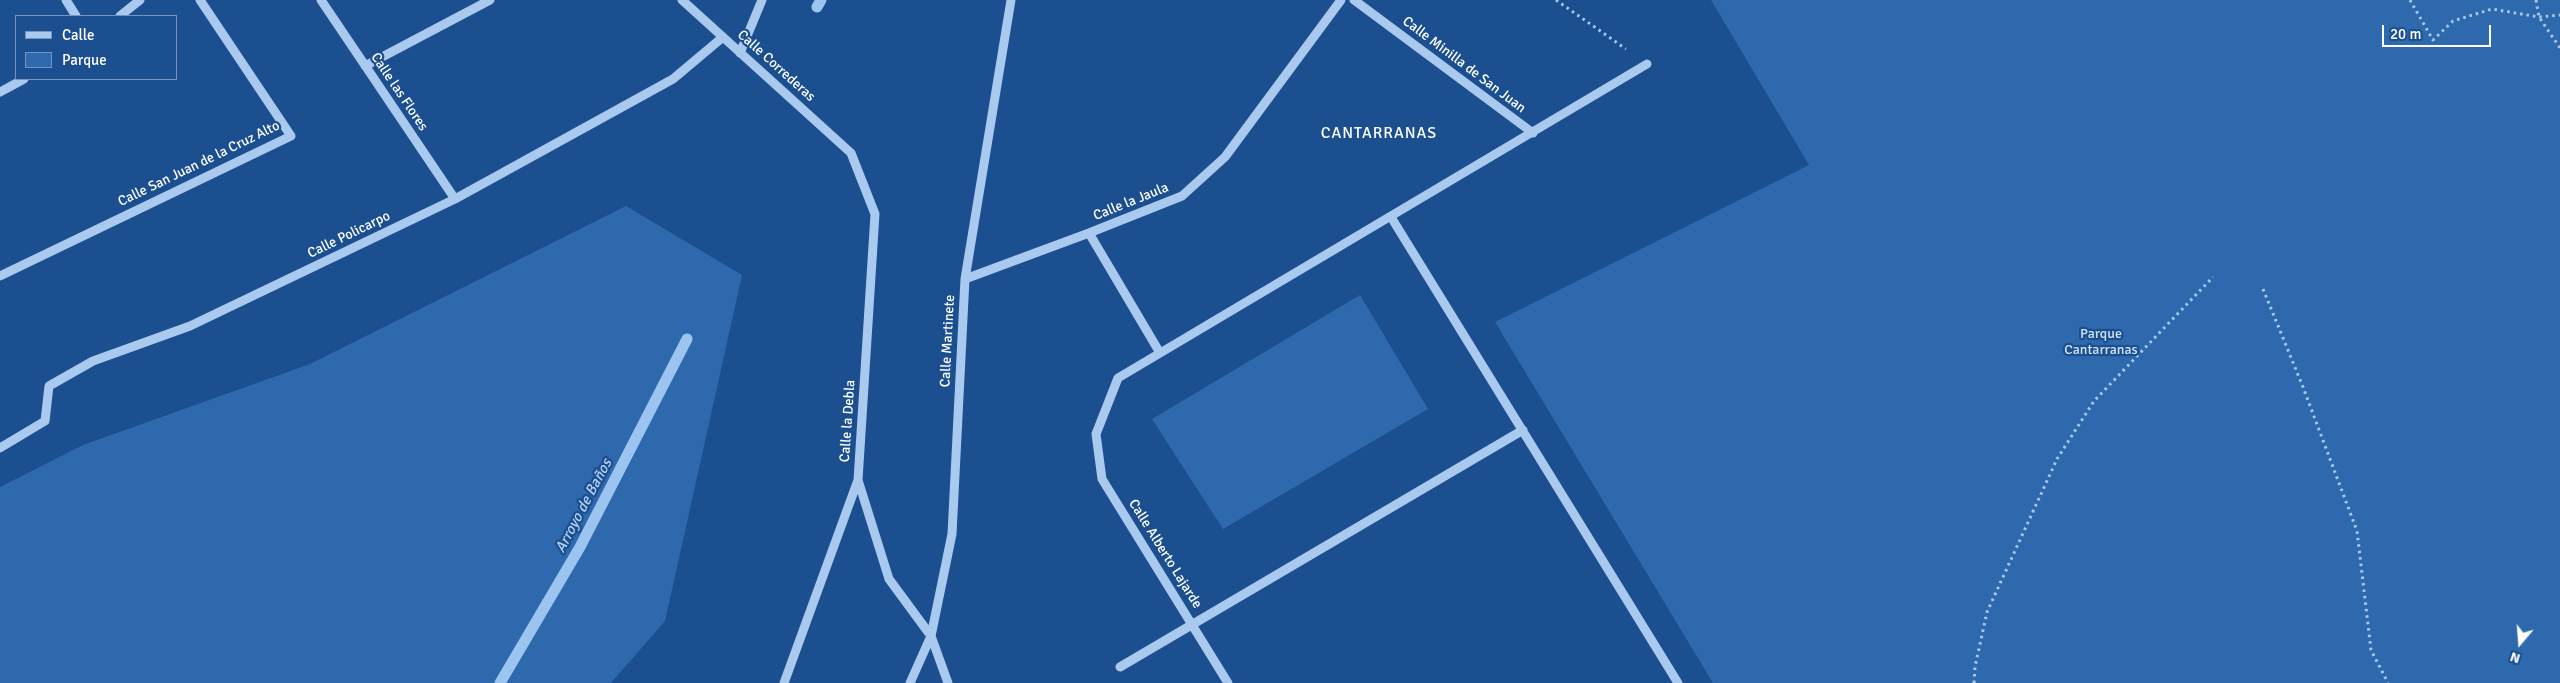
<!DOCTYPE html>
<meta charset="utf-8">
<style>
body{margin:0}
#map{position:relative;width:2560px;height:683px;overflow:hidden;background:#1b4f8f;font-family:Signika,sans-serif}
canvas{display:block}
.legend{position:absolute;left:15px;top:15px;width:162px;height:65px;box-sizing:border-box;background:#1b4f8f;border:1px solid #7695bc;margin:0;padding:6px 9px;list-style:none;font-size:15px;color:#fff}
.legend li{display:flex;align-items:center;gap:10px;height:25px}
.legend b{width:25px;border:1px solid #7695bc}
.north{position:absolute;left:2495px;top:618px;width:50px;height:50px;-webkit-text-stroke:4px #1b4f8f;paint-order:stroke;rotate:198deg;font-size:14px;font-weight:700;line-height:20px;text-align:center;color:#fff}
.north::after{content:'';display:block;margin:auto;width:18px;height:22px;background:#fff;clip-path:polygon(50% 0,100% 100%,50% 72%,0 100%)}
.scale{position:absolute;left:2382px;top:25px;width:109px;height:22px;box-sizing:border-box;border:2px solid #fff;border-top:0;padding-left:6px;font-size:15px;line-height:18px;white-space:nowrap;color:#fff;-webkit-text-stroke:4px #1b4f8f;paint-order:stroke}
</style>
<div id="map">
<canvas width="2560" height="683"></canvas>
<ul class="legend">
<li><b style="height:6px;background:#a9c9ee"></b>Calle</li>
<li><b style="height:14px;background:#2e69ad"></b>Parque</li>
</ul>
<div class="north">N</div>
<div class="scale">20 m</div>
</div>
<script>
const context = document.querySelector('canvas').getContext('2d');
context.lineJoin = 'round';
function fill(path, color) { context.fillStyle = color; context.fill(path, 'evenodd'); }
const toPath = rows => new Path2D(rows.map(r => 'M' + r).join(''));
function strokePath(path, color, width, dash) { context.strokeStyle = color; context.lineWidth = width; context.lineCap = dash ? 'butt' : 'round'; context.setLineDash(dash || []); context.stroke(path); }
function label(font, color, halo, rows, align = 'center') {
  context.font = font + ' Signika,sans-serif'; context.lineWidth = 4.5; context.setLineDash([]); context.textBaseline = 'middle'; context.strokeStyle = halo; context.fillStyle = color; for (const [text, x, y, turn = 0] of rows) {
    context.save(); context.translate(x, y); context.rotate((+turn || 0) * Math.PI / 180); context.textAlign = isNaN(turn) ? turn : align; if (halo) context.strokeText(text, 0, 0); context.fillText(text, 0, 0); context.restore();
  }
}
fill(toPath([
 [1711,0,2560,0,2560,683,1713,683,1495,322,1809,165],
 [626,206,742,275,665,621,611,683,0,683,0,487,83,445,310,364],
 [1360,295,1428,409,1223,529,1152,419]
]), '#2e69ad');
strokePath(toPath([
 [817,7,821,0],
 [500,683,580,547,687,339]
]), '#9cc4f0', 11);
strokePath(toPath([
 [1556,0,1626,49],
 [2410,0,2433,40,2453,21,2492,9,2539,17,2560,15],
 [2536,0,2539,17,2560,48],
 [2263,289,2303,387,2357,531,2371,650,2388,683],
 [1974,683,1975,667,1987,612,2057,459,2094,401,2213,277]
]), '#a9c9ee', 3, [2.5, 4]);
strokePath(toPath([
 [66,0,76,16],
 [321,0,455,199],
 [682,0,851,153,875,214,858,480,784,683],
 [1354,0,1533,133],
 [120,16,140,0],
 [740,53,762,0],
 [365,66,490,0],
 [0,92,24,79],
 [1391,217,1678,683],
 [1089,233,1160,353],
 [0,276,291,136,200,0],
 [965,279,1089,233,1182,196,1225,157,1341,0],
 [0,448,45,421,49,386,93,361,190,326,455,199,673,79,723,37],
 [858,480,889,579,931,636,910,683],
 [1120,667,1523,430],
 [948,683,931,636,952,534,965,279,1011,0],
 [1228,683,1102,479,1096,434,1118,378,1647,64]
]), '#a9c9ee', 9);
label('14px', '#fff', '#1b4f8f', [
 ["Calle Minilla de San Juan",1464,65,37],
 ["Calle Correderas",776,66,42],
 ["Calle las Flores",399,92,56],
 ["Calle San Juan de la Cruz Alto",199,164,-26],
 ["Calle la Jaula",1131,202,-22],
 ["Calle Policarpo",349,235,-26],
 ["Calle Martinete",948,341,-87],
 ["Calle la Debla",848,421,-86],
 ["Calle Alberto Lajarde",1165,554,58]
]);
label('14px', '#cfe3fa', '#1b4f8f', [
 ["Parque",2101,334],
 ["Cantarranas",2101,350]
]);
label('italic 15px', '#b5d3f5', '#1b4f8f', [
 ["Arroyo de Baños",584,506,-62]
]);
context.letterSpacing = '1px';
label('16px', '#fff', '#1b4f8f', [
 ["CANTARRANAS",1379,134]
]);
context.letterSpacing = '0px';
</script>
